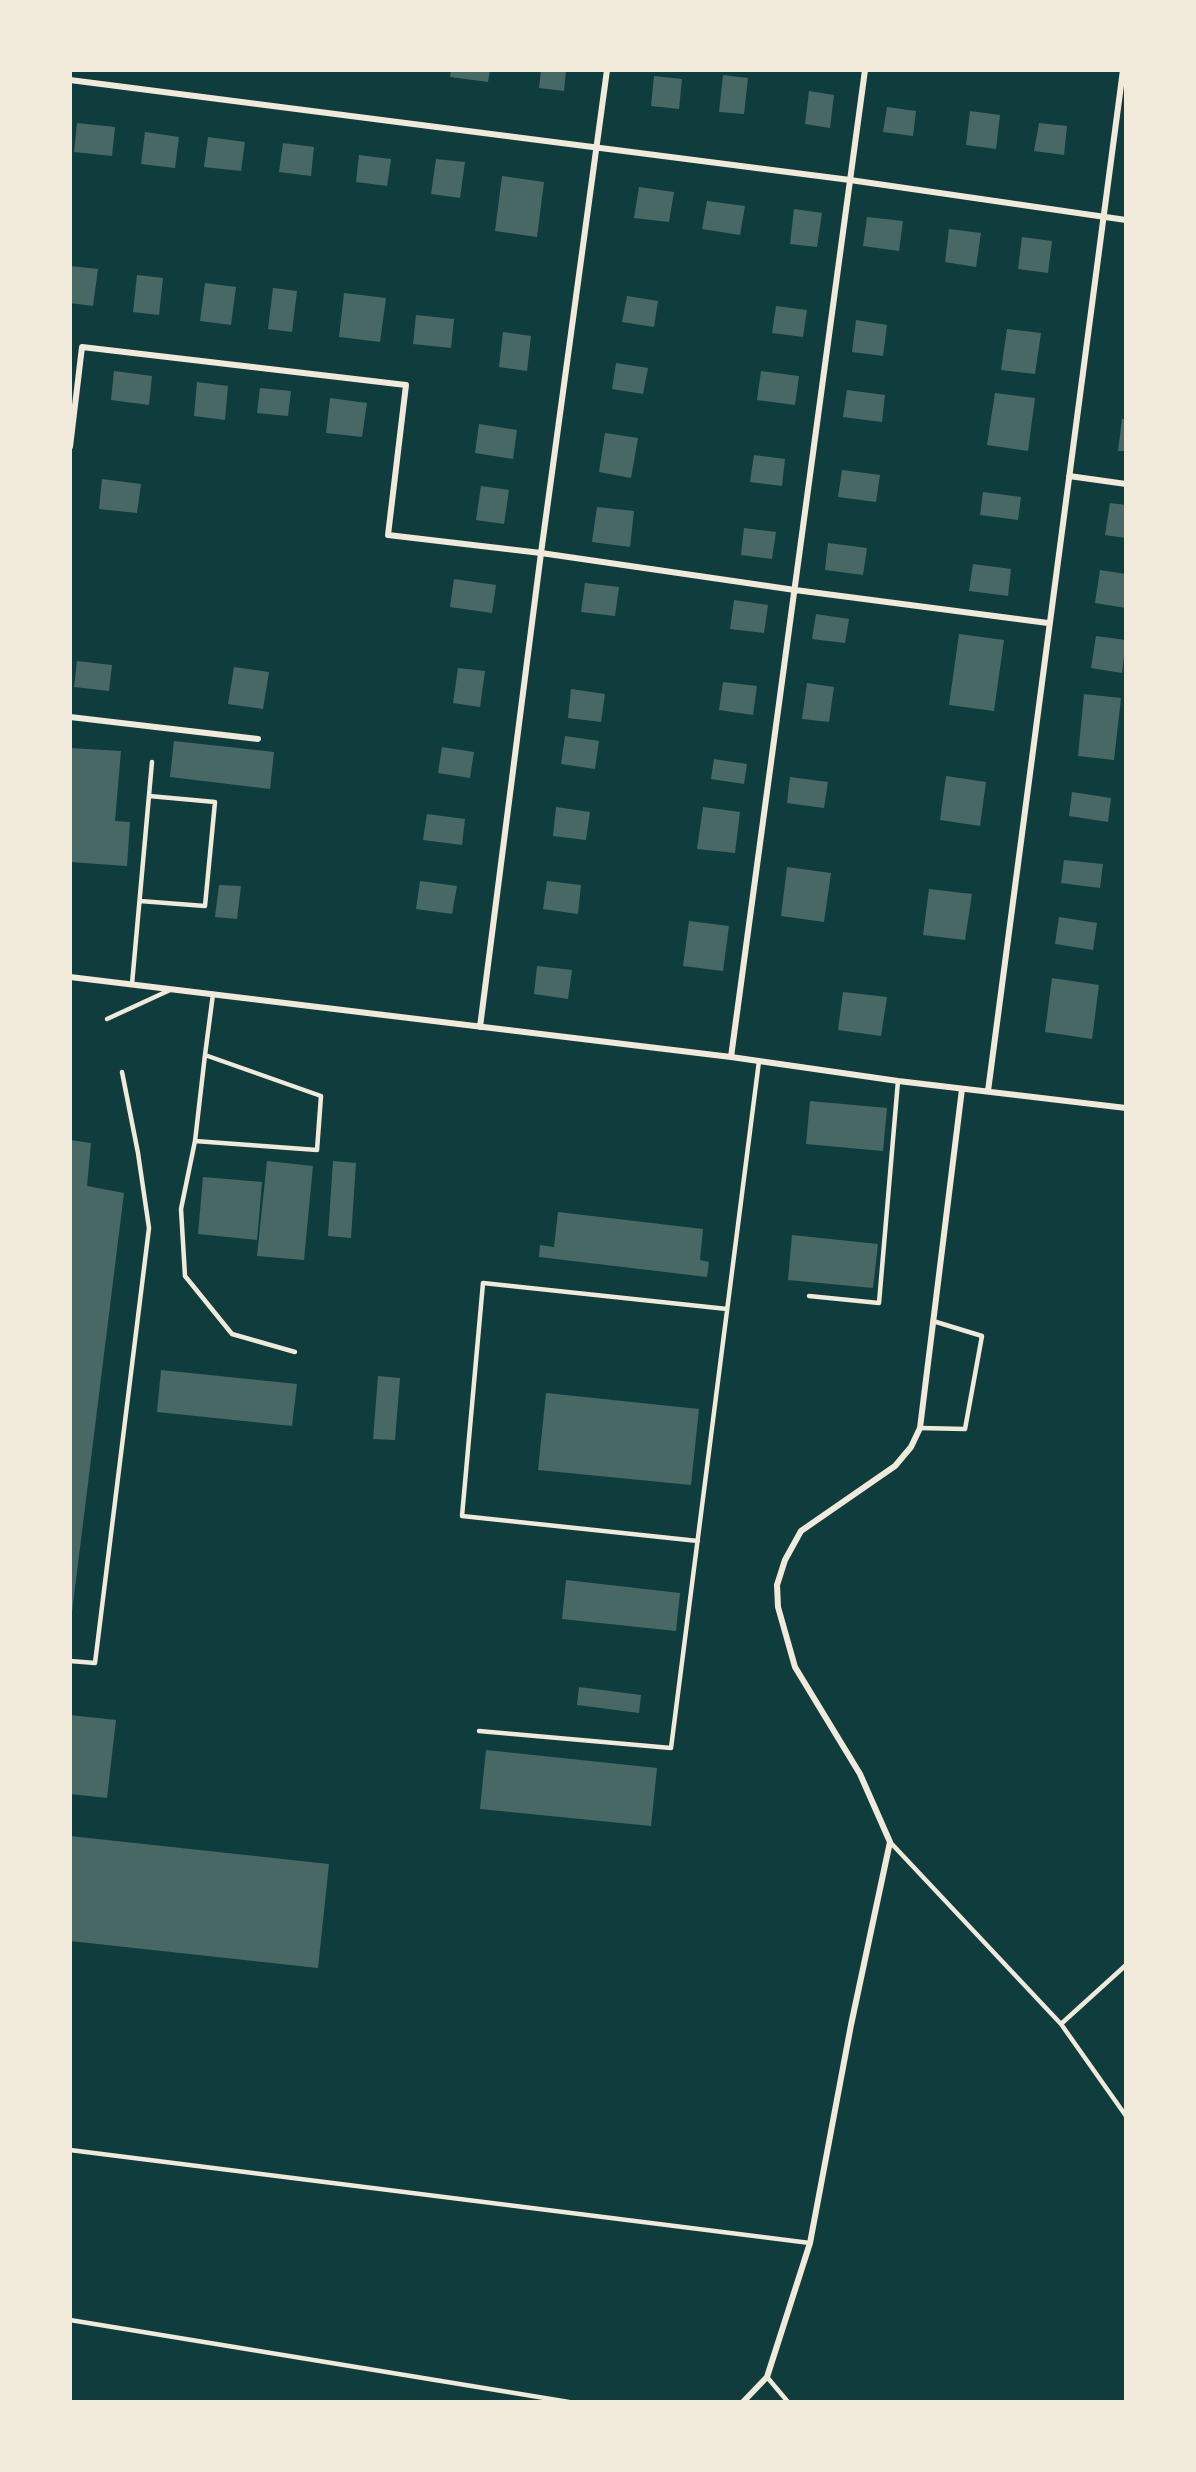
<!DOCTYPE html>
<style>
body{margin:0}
#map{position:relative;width:1196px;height:2472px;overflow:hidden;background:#0f3d3e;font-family:"Golos Text",sans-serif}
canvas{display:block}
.frame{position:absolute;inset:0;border:72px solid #f1e9da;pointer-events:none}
</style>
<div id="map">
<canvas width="1196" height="2472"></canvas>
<div class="frame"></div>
</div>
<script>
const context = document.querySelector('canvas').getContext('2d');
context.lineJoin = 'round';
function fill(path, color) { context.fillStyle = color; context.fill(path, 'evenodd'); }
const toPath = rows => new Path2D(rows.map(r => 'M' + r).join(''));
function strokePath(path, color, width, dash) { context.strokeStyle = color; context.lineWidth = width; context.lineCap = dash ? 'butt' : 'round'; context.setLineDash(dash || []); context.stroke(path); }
fill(toPath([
 [451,70,490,70,488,82,450,77],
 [541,70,566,70,564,91,539,88],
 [723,75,748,78,744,114,719,112],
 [654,76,682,79,679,109,651,106],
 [809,91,834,95,830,128,805,124],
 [887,107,916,111,913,136,883,132],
 [970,111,1000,115,996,149,966,145],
 [77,123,115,127,112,156,74,152],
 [1039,123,1067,126,1064,155,1034,151],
 [145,132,179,137,175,168,141,164],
 [208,137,245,142,241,171,204,167],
 [283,143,314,147,311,176,279,172],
 [359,155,391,159,387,186,356,182],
 [436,159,465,162,460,198,431,194],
 [502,176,544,182,537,237,495,231],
 [639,187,674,192,669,222,634,218],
 [707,201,745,206,740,235,702,229],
 [794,209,822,213,817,247,790,244],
 [867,217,903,221,899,251,863,246],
 [949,229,981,233,976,267,945,262],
 [1022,237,1052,241,1048,273,1018,269],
 [70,266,98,269,93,306,70,303],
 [137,275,163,278,159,315,133,312],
 [205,283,236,287,231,325,200,321],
 [273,288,297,291,292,332,268,329],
 [344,293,386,298,380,342,339,337],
 [627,296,658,301,654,327,622,322],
 [776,306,807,310,803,337,772,333],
 [416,315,454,319,451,348,413,344],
 [856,320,887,325,883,356,852,352],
 [1007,329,1041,333,1035,374,1001,370],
 [503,332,531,336,527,371,499,367],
 [616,363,648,368,643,394,612,389],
 [114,371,152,376,149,405,111,400],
 [761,371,799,376,795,405,757,400],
 [197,382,228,386,225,420,194,416],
 [260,388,291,391,288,416,257,413],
 [847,390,885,395,882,422,843,417],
 [995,393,1035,398,1028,451,987,445],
 [330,398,367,403,362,437,326,433],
 [1122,419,1126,419,1126,451,1118,451],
 [479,424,517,430,513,459,475,453],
 [605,433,638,438,631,478,599,472],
 [754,455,785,459,782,486,750,482],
 [842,470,880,475,876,502,838,497],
 [102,479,141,484,137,513,99,509],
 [481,486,509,490,504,524,476,520],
 [983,492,1021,497,1018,520,980,515],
 [1110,503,1126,505,1126,538,1105,535],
 [597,507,634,511,630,547,592,542],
 [744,528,776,532,772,559,741,555],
 [828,543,867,548,863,575,825,570],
 [973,564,1011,569,1008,596,969,591],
 [1100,570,1126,574,1126,608,1095,603],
 [454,579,496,585,492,613,450,607],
 [585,583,619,587,615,616,581,612],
 [734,600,768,605,764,633,730,629],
 [816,614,849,619,845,643,812,639],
 [959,634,1004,640,994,711,949,705],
 [1096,636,1126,640,1122,673,1091,668],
 [77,661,112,665,109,691,74,687],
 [234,667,269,672,263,709,228,704],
 [458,668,485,671,480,707,453,703],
 [723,682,757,686,753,715,719,710],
 [807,683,834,687,829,722,802,719],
 [571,689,605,694,601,722,568,718],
 [1084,694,1121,698,1114,760,1078,756],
 [565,736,599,741,595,769,561,764],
 [174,741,274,752,270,789,170,777],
 [442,747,474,752,470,778,438,773],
 [70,748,121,751,115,821,130,822,127,866,70,862],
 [714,759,747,764,744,784,711,779],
 [946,776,986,782,980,826,940,820],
 [790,777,828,782,824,808,787,803],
 [1072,792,1111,798,1108,822,1069,816],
 [556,807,590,812,586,840,553,836],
 [703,807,740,812,735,853,697,849],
 [427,814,465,819,462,845,423,840],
 [1064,860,1103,864,1100,888,1061,883],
 [787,867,831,873,824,922,781,916],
 [420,881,457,886,452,914,416,909],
 [547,881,581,885,578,914,543,909],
 [219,885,241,886,237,919,215,917],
 [929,889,972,894,965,940,923,935],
 [1059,917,1097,923,1093,950,1055,944],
 [689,921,729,926,723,971,683,966],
 [537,966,572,970,568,999,534,994],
 [1052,978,1099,985,1092,1039,1045,1032],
 [843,992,887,997,881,1036,838,1030],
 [810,1101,887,1108,883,1151,806,1144],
 [70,1140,91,1143,87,1186,124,1193,72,1612],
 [267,1161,313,1166,304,1260,257,1256],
 [333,1161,356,1163,351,1238,328,1236],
 [203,1177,262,1182,257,1240,198,1234],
 [558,1212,703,1229,700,1260,709,1262,707,1277,539,1257,540,1245,554,1247],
 [792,1235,878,1244,873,1288,788,1280],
 [161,1370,297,1384,292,1426,157,1412],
 [378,1376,400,1378,395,1440,373,1439],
 [546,1393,699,1409,691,1485,538,1470],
 [566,1580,680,1593,676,1631,562,1619],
 [579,1687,641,1695,639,1713,577,1705],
 [70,1715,116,1720,107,1798,70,1794],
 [486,1750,657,1768,651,1826,480,1809],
 [70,1836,329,1864,318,1968,70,1941]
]), '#486865');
strokePath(toPath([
 [140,901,205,906,215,802,149,796],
 [132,984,152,762],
 [107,1019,170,990],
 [205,1055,321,1096,317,1150,195,1141,205,1055,213,994],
 [195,1141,181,1209,185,1276,232,1334,295,1352],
 [809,1296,879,1303,898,1081],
 [920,1428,965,1429,982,1336,933,1321],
 [698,1541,462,1516,483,1283,727,1309],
 [70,1661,95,1663,149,1228,138,1153,122,1072],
 [479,1731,671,1748,759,1061],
 [890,1842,1061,2024,1126,2116],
 [1061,2024,1126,1965],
 [70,2150,810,2243],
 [70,2320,569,2402],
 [767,2377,788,2402]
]), '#f1e9da', 4.5);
strokePath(toPath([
 [70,80,850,180,1126,220],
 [70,447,82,347,406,385,388,535,541,553,795,590,1048,623],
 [1069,476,1126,484],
 [70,717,258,739],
 [70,977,731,1057,898,1081,1126,1108],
 [480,1027,541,553,607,70],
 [731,1057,865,70],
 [988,1091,1123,70],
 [743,2402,767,2377,810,2243,851,2025,890,1842,860,1774,795,1667,778,1607,777,1585,785,1560,801,1531,895,1466,911,1447,920,1428,962,1089]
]), '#f1e9da', 6);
</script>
